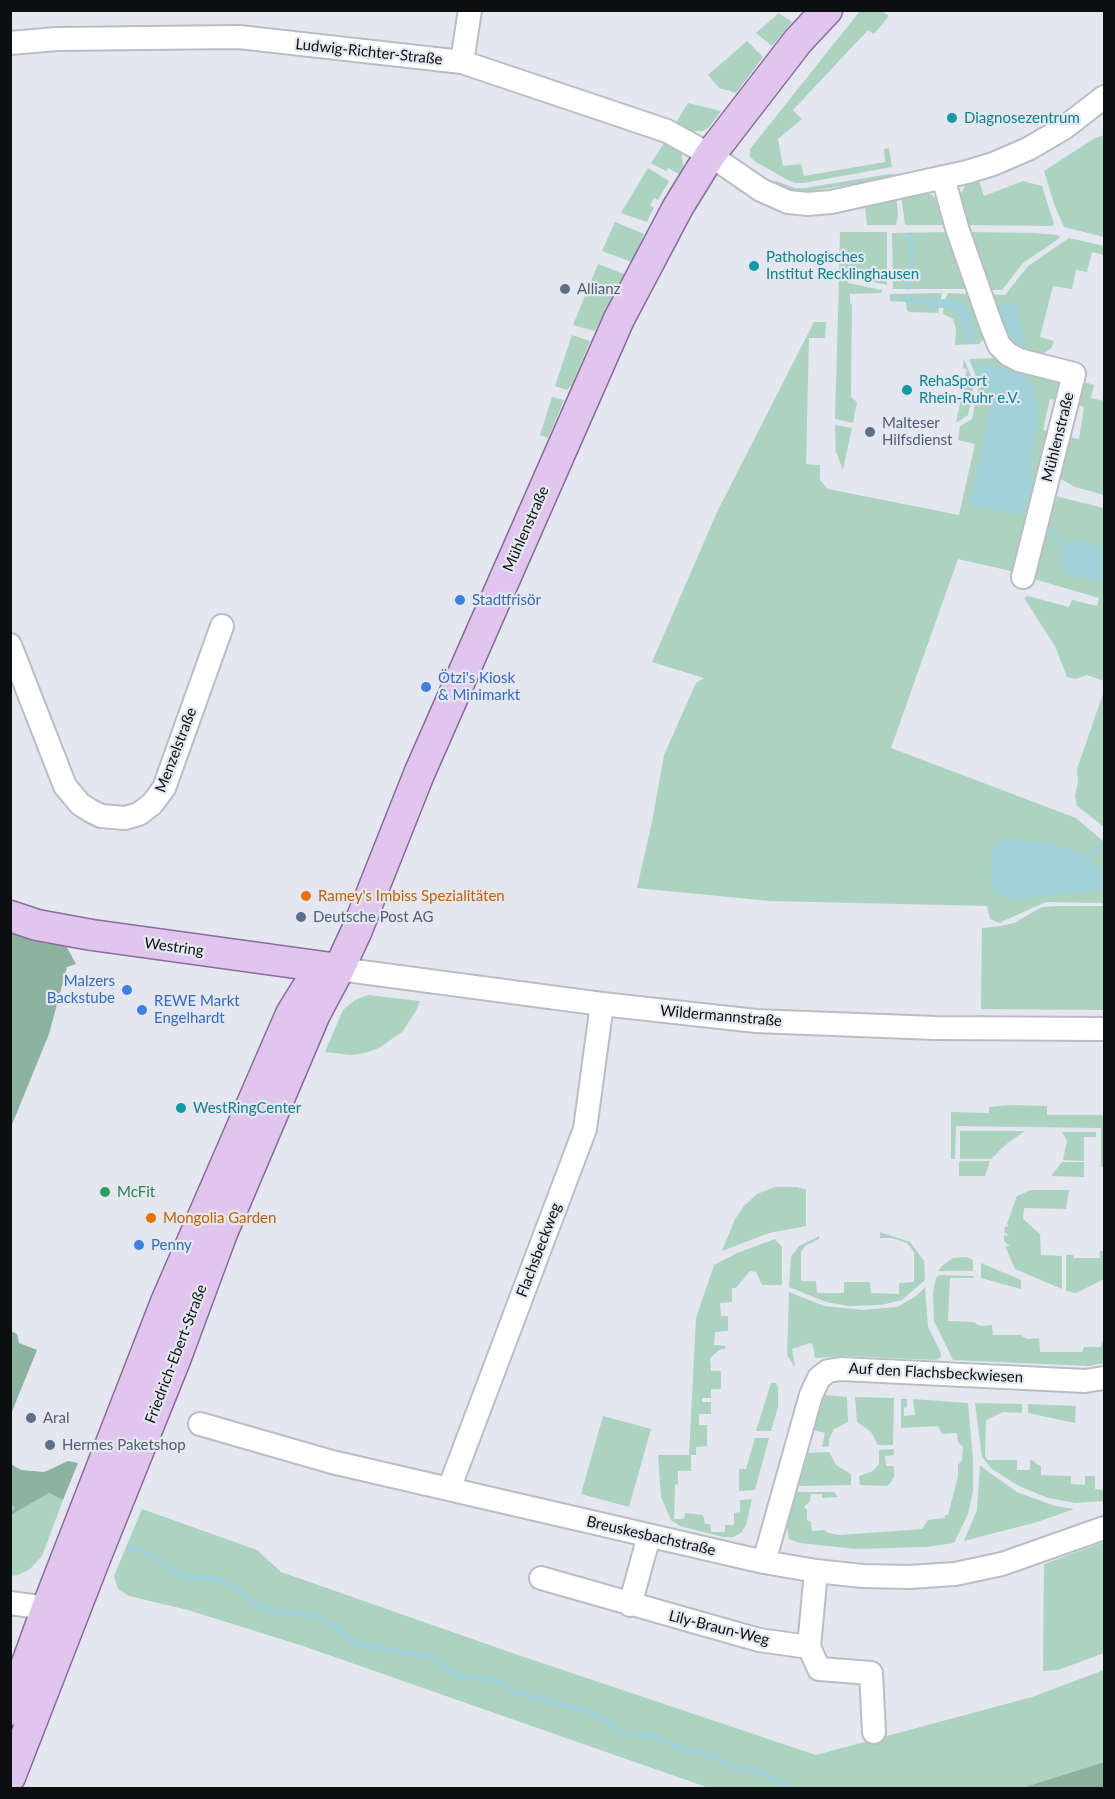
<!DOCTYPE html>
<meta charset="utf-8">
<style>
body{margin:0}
#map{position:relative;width:1115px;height:1799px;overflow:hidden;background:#e4e7ef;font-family:Lato,sans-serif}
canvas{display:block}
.frame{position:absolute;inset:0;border:12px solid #0d0e10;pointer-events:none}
</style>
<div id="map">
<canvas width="1115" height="1799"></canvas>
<div class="frame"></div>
</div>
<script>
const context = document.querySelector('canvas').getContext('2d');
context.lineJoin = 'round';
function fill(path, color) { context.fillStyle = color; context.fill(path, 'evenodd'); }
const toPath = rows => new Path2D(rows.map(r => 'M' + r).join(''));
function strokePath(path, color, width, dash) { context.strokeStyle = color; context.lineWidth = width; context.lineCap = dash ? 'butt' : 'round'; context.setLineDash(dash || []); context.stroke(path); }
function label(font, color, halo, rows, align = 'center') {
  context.font = font + ' Lato,sans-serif'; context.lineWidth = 4.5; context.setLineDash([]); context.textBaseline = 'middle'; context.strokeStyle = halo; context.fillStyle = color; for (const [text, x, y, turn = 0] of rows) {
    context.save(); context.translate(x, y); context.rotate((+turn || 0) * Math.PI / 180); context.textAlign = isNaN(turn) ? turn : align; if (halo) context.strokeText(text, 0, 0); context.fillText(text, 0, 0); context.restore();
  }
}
fill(toPath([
 [860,11,882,11,889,16,874,34,868,30,793,110,802,119,778,139,783,166,801,164,804,176,885,162,884,149,889,148,892,167,803,183,795,183,786,179,756,162,750,157,750,149],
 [779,13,792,22,772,46,756,33],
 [747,41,763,57,736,93,719,88,708,75],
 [688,103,721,111,709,127,703,131,689,131,674,126],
 [1104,135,1104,237,1064,227,1054,204,1044,171,1095,138],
 [666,140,679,148,682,155,683,167,679,174,668,168,666,171,651,163],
 [648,168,669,181,658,200,654,198,650,205,654,208,647,222,621,213],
 [890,174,893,174,893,178,809,191,796,192,774,183,776,181,795,188,805,188],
 [978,178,984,196,1023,181,1042,186,1054,224,1051,226,966,225,959,197,966,184],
 [923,191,932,195,939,202,947,225,905,225,901,194],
 [896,194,898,214,896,225,867,225,865,206],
 [615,222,644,234,632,262,602,251],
 [840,232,887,232,887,285,855,278,854,275,839,274],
 [951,232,969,289,893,289,892,233],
 [968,232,1034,233,1058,235,1060,238,1023,263,1002,290,988,290],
 [1069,238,1104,246,1104,255,1092,252,1087,272,1076,270,1072,289,1053,286,1040,337,1054,341,1051,348,1043,354,1037,356,1021,351,1004,335,990,294,1005,295,1028,266],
 [598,264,624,274,595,331,573,325],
 [839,279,847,280,848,283,882,290,882,293,850,294,850,303,852,304,851,397,857,402,853,423,835,419],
 [942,293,938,313,909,312,907,310,906,302,890,301,890,294],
 [948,293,971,294,985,333,984,339,979,344,955,345,956,329,953,319,943,314,944,302],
 [814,322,826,322,825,338,809,338,806,464,820,465,820,480,828,489,959,515,975,444,958,440,960,426,972,419,979,384,969,359,996,358,1058,381,1062,386,1061,401,1050,399,1043,430,1054,433,1015,572,958,559,891,748,1076,818,1104,842,1104,903,1046,902,999,923,990,919,987,906,770,901,637,888,652,822,664,755,696,683,704,678,652,662,717,512],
 [572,335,590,341,572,385,567,390,555,386],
 [964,359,974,383,968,415,956,423,967,369,963,368],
 [1084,382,1094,385,1091,398,1104,401,1104,495,1075,487,1061,479,1057,469,1064,436,1079,439,1084,407,1074,404,1078,385],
 [552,397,564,400,548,438,540,435],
 [835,425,852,428,843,470,836,452],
 [1051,495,1104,508,1104,681,1087,675,1076,679,1067,677,1055,646,1024,598,1028,596,1069,607,1072,600,1097,606,1099,598,1034,579],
 [1104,691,1104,827,1077,806,1075,795,1078,782,1077,769],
 [1060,906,1104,906,1104,1010,981,1009,982,928,1001,926,1014,923,1042,907],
 [368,995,420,1001,416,1011,402,1032,379,1048,365,1053,351,1055,325,1052,343,1010,355,1000],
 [1009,1105,1047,1106,1047,1115,1104,1115,1104,1167,1101,1167,1101,1128,956,1126,955,1159,951,1159,951,1112,989,1113,989,1107],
 [960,1131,1025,1131,1005,1145,991,1159,960,1159],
 [1062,1132,1096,1132,1096,1137,1084,1137,1084,1161,1063,1160,1067,1141],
 [962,1161,990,1161,985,1176,959,1176,959,1162],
 [1062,1162,1084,1162,1084,1177,1051,1176],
 [775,1187,797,1187,806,1190,806,1226,769,1233,722,1251,735,1219,744,1206,757,1194],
 [1031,1190,1069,1190,1066,1209,1024,1208,1023,1219,1040,1234,1041,1255,1062,1256,1062,1289,1015,1269,1005,1246,1010,1246,1004,1241,1004,1235,1009,1236,1004,1232,1005,1226,1009,1227,1007,1224,1017,1196],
 [880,1232,910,1242,924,1261,925,1280,902,1300,881,1305,849,1306,826,1302,789,1287,791,1257,799,1246,819,1236,819,1239,805,1246,801,1252,801,1281,816,1281,817,1293,844,1293,844,1282,870,1282,871,1293,899,1294,899,1283,914,1282,914,1252,907,1243,892,1238,880,1238],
 [775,1239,782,1247,782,1285,762,1285,756,1272,750,1271,736,1288,732,1288,732,1302,720,1303,721,1316,728,1316,728,1331,715,1332,714,1345,725,1346,725,1349,719,1350,710,1358,711,1371,721,1371,721,1389,711,1389,711,1398,702,1398,702,1402,711,1402,711,1414,699,1414,699,1425,707,1425,707,1446,696,1447,696,1455,691,1455,691,1471,678,1471,678,1484,675,1485,674,1519,684,1519,685,1513,703,1515,705,1524,710,1524,711,1532,725,1532,725,1525,734,1525,734,1513,740,1512,740,1500,752,1499,746,1525,741,1533,733,1537,723,1537,680,1526,671,1520,661,1497,658,1455,689,1455,696,1318,714,1265,737,1253],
 [1100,1251,1104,1251,1104,1279,1076,1293,1066,1291,1066,1255,1073,1255,1074,1258,1100,1258],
 [967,1257,973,1260,973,1271,938,1271,942,1266,953,1258],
 [981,1263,1021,1280,1021,1289,981,1278],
 [939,1275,974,1276,973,1278,950,1278,948,1321,975,1322,976,1324,981,1326,992,1325,993,1335,1022,1335,1023,1337,1028,1339,1039,1338,1040,1352,1082,1352,1084,1347,1101,1347,1102,1342,1104,1342,1104,1363,1089,1366,953,1360,934,1321,933,1292,936,1278],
 [925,1287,928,1327,941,1353,941,1357,936,1360,847,1356,815,1358,813,1345,810,1343,792,1349,795,1367,787,1355,789,1292,824,1306,863,1310,897,1307,916,1296],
 [771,1383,776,1383,778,1387,778,1407,771,1431,756,1431],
 [823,1395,847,1397,848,1422,834,1429,829,1439,829,1446,822,1447,825,1433,813,1430],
 [855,1397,894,1398,893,1445,878,1445,871,1432,857,1422],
 [901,1399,907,1399,907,1407,904,1408,904,1416,915,1415,913,1399,968,1403,973,1459,973,1491,968,1514,954,1543,926,1547,856,1549,800,1543,789,1539,787,1527,797,1492,834,1492,838,1497,822,1498,822,1494,811,1494,810,1501,804,1507,807,1510,807,1520,811,1522,812,1531,824,1530,828,1533,840,1535,922,1529,928,1520,945,1518,945,1515,948,1515,958,1476,958,1465,962,1460,963,1447,958,1442,957,1433,942,1434,938,1426,901,1428],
 [975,1403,1022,1404,1022,1413,1003,1412,986,1420,985,1456,988,1460,1017,1460,1017,1470,1030,1470,1030,1460,1034,1461,1035,1463,1041,1466,1041,1475,1071,1476,1071,1484,1085,1485,1085,1476,1095,1476,1095,1489,1104,1490,1104,1501,1076,1503,1048,1498,1019,1486,992,1469,982,1457],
 [1028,1404,1076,1406,1075,1423,1028,1413],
 [603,1416,651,1429,629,1507,581,1494],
 [755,1438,769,1438,755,1490,739,1491,739,1469,746,1469],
 [894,1449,894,1455,885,1456,886,1466,894,1466,894,1477,890,1483,887,1486,860,1485,859,1476,873,1471,879,1464,879,1450],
 [829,1452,836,1465,851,1474,851,1485,799,1486,807,1453],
 [980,1465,986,1470,1017,1492,1055,1506,1074,1509,1037,1522,964,1541,977,1510],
 [49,1493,63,1500,42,1556,30,1569,18,1575,11,1576,11,1515],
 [142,1509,257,1550,281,1572,518,1655,816,1755,1032,1697,1104,1670,1104,1762,1022,1788,709,1788,303,1646,188,1610,129,1596,118,1589,114,1576],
 [1104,1542,1104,1653,1058,1670,1043,1671,1044,1564]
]), '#acd2c0');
fill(toPath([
 [11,929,65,944,76,964,67,967,49,1034,11,1127],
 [11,1331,17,1334,19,1343,37,1350,11,1414],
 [68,1461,78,1463,63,1500,49,1493,11,1515,11,1464,21,1470,44,1472],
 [1104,1762,1104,1788,1022,1788]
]), '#8bb3a0');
fill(toPath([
 [903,296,955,300,964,304,971,317,974,334,973,342,966,341,956,314,949,308,924,307,922,304,903,301],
 [1006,303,1014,304,1017,307,1026,349,1017,347,1000,314,999,309],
 [993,365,1022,375,1035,389,1038,423,1030,466,1033,479,1026,510,1020,514,970,505,990,404,981,379,980,369],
 [1073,540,1104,547,1104,582,1074,576,1062,569,1059,560,1062,552,1065,545],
 [1008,837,1035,842,1047,842,1079,852,1084,858,1100,866,1104,871,1104,890,1016,899,999,895,993,888,991,874,991,857,997,843,1002,839]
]), '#a1d2da');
strokePath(toPath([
 [908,287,912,263,910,235],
 [974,363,980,369],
 [1047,528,1065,545],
 [1084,858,1103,846],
 [10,1507,12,1508],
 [129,1547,149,1554,172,1570,186,1577,218,1579,234,1587,258,1606,276,1611,303,1614,320,1618,339,1629,346,1638,359,1644,432,1657,457,1676,497,1680,511,1691,582,1710,599,1716,622,1734,650,1735,688,1752,695,1751,716,1758,737,1769,750,1769,772,1777,789,1788]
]), '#a1d2da', 5);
const minor = toPath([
 [10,43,57,39,239,37,462,62,667,131,710,155,761,190,788,202,808,204,831,202,967,172,993,164,1028,149,1064,128,1104,97],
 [462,62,470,10],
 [943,177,957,228,990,322,999,345,1008,354,1019,360,1074,374,1023,577],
 [10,645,65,786,80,804,91,811,101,816,125,818,139,814,152,804,164,788,222,626],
 [339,969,602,1004,756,1021,935,1028,1104,1029],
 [200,1424,332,1462,764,1562,816,1571,862,1576,909,1577,955,1574,1002,1564,1104,1528],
 [449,1489,585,1129,602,1004],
 [764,1562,811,1395,819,1378,828,1371,841,1369,1085,1381,1104,1378],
 [541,1578,759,1640,809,1647,819,1669,871,1673,874,1732],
 [10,1603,47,1608,62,1605],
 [630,1605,649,1536],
 [809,1647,816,1571]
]);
const major = toPath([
 [10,916,37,925,92,935,339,969],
 [10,1710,47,1608,166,1302,291,1014,314,977],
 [10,1777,94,1561,175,1360,222,1233,315,1014,339,969,357,930,419,774,619,319,678,207,710,155,798,41,827,10]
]);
strokePath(minor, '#babdc5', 26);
strokePath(major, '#886d9a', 33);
strokePath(minor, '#fff', 22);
strokePath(major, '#e0c6ef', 30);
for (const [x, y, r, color] of [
 [952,118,6,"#0f9aa8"],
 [754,266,6,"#0f9aa8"],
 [565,289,6,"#5c6f8a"],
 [907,390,6,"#0f9aa8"],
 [870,432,6,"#5c6f8a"],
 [460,600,6,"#3f7fe0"],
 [426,687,6,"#3f7fe0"],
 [306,896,6,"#e8710a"],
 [301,917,6,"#5c6f8a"],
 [127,990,6,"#3f7fe0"],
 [142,1010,6,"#3f7fe0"],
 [181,1108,6,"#0f9aa8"],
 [105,1192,6,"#2e9e5b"],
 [151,1218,6,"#e8710a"],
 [139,1245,6,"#3f7fe0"],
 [31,1418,6,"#5c6f8a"],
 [50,1445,6,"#5c6f8a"]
]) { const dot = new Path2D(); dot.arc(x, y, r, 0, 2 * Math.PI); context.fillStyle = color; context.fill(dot); strokePath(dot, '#e4e7ef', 2); }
label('15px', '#0d0e10', '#e4e7ef', [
 ["Ludwig-Richter-Straße",369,52,6],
 ["Mühlenstraße",1058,437,-76],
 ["Mühlenstraße",526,529,-66],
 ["Menzelstraße",176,750,-69],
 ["Westring",174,947,8],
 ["Wildermannstraße",721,1016,5],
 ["Flachsbeckweg",539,1250,-69],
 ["Friedrich-Ebert-Straße",176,1354,-69],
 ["Auf den Flachsbeckwiesen",936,1373,3],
 ["Breuskesbachstraße",651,1536,13],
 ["Lily-Braun-Weg",719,1628,14]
]);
label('15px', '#0d838f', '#e4e7ef', [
 ["Diagnosezentrum",964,118],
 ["Pathologisches",766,257],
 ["Institut Recklinghausen",766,274],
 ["RehaSport",919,381],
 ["Rhein-Ruhr e.V.",919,398],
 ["WestRingCenter",193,1108]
], 'left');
label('15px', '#4e5e75', '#e4e7ef', [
 ["Allianz",577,289],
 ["Malteser",882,423],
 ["Hilfsdienst",882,440],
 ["Deutsche Post AG",313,917],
 ["Aral",43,1418],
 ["Hermes Paketshop",62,1445]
], 'left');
label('15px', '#366cbe', '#e4e7ef', [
 ["Stadtfrisör",472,600],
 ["Ötzi's Kiosk",438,678],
 ["& Minimarkt",438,695],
 ["Malzers",115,981,"right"],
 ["Backstube",115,998,"right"],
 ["REWE Markt",154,1001],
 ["Engelhardt",154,1018],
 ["Penny",151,1245]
], 'left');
label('15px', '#c56008', '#e4e7ef', [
 ["Ramey's Imbiss Spezialitäten",318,896],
 ["Mongolia Garden",163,1218]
], 'left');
label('15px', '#27864d', '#e4e7ef', [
 ["McFit",117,1192]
], 'left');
</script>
